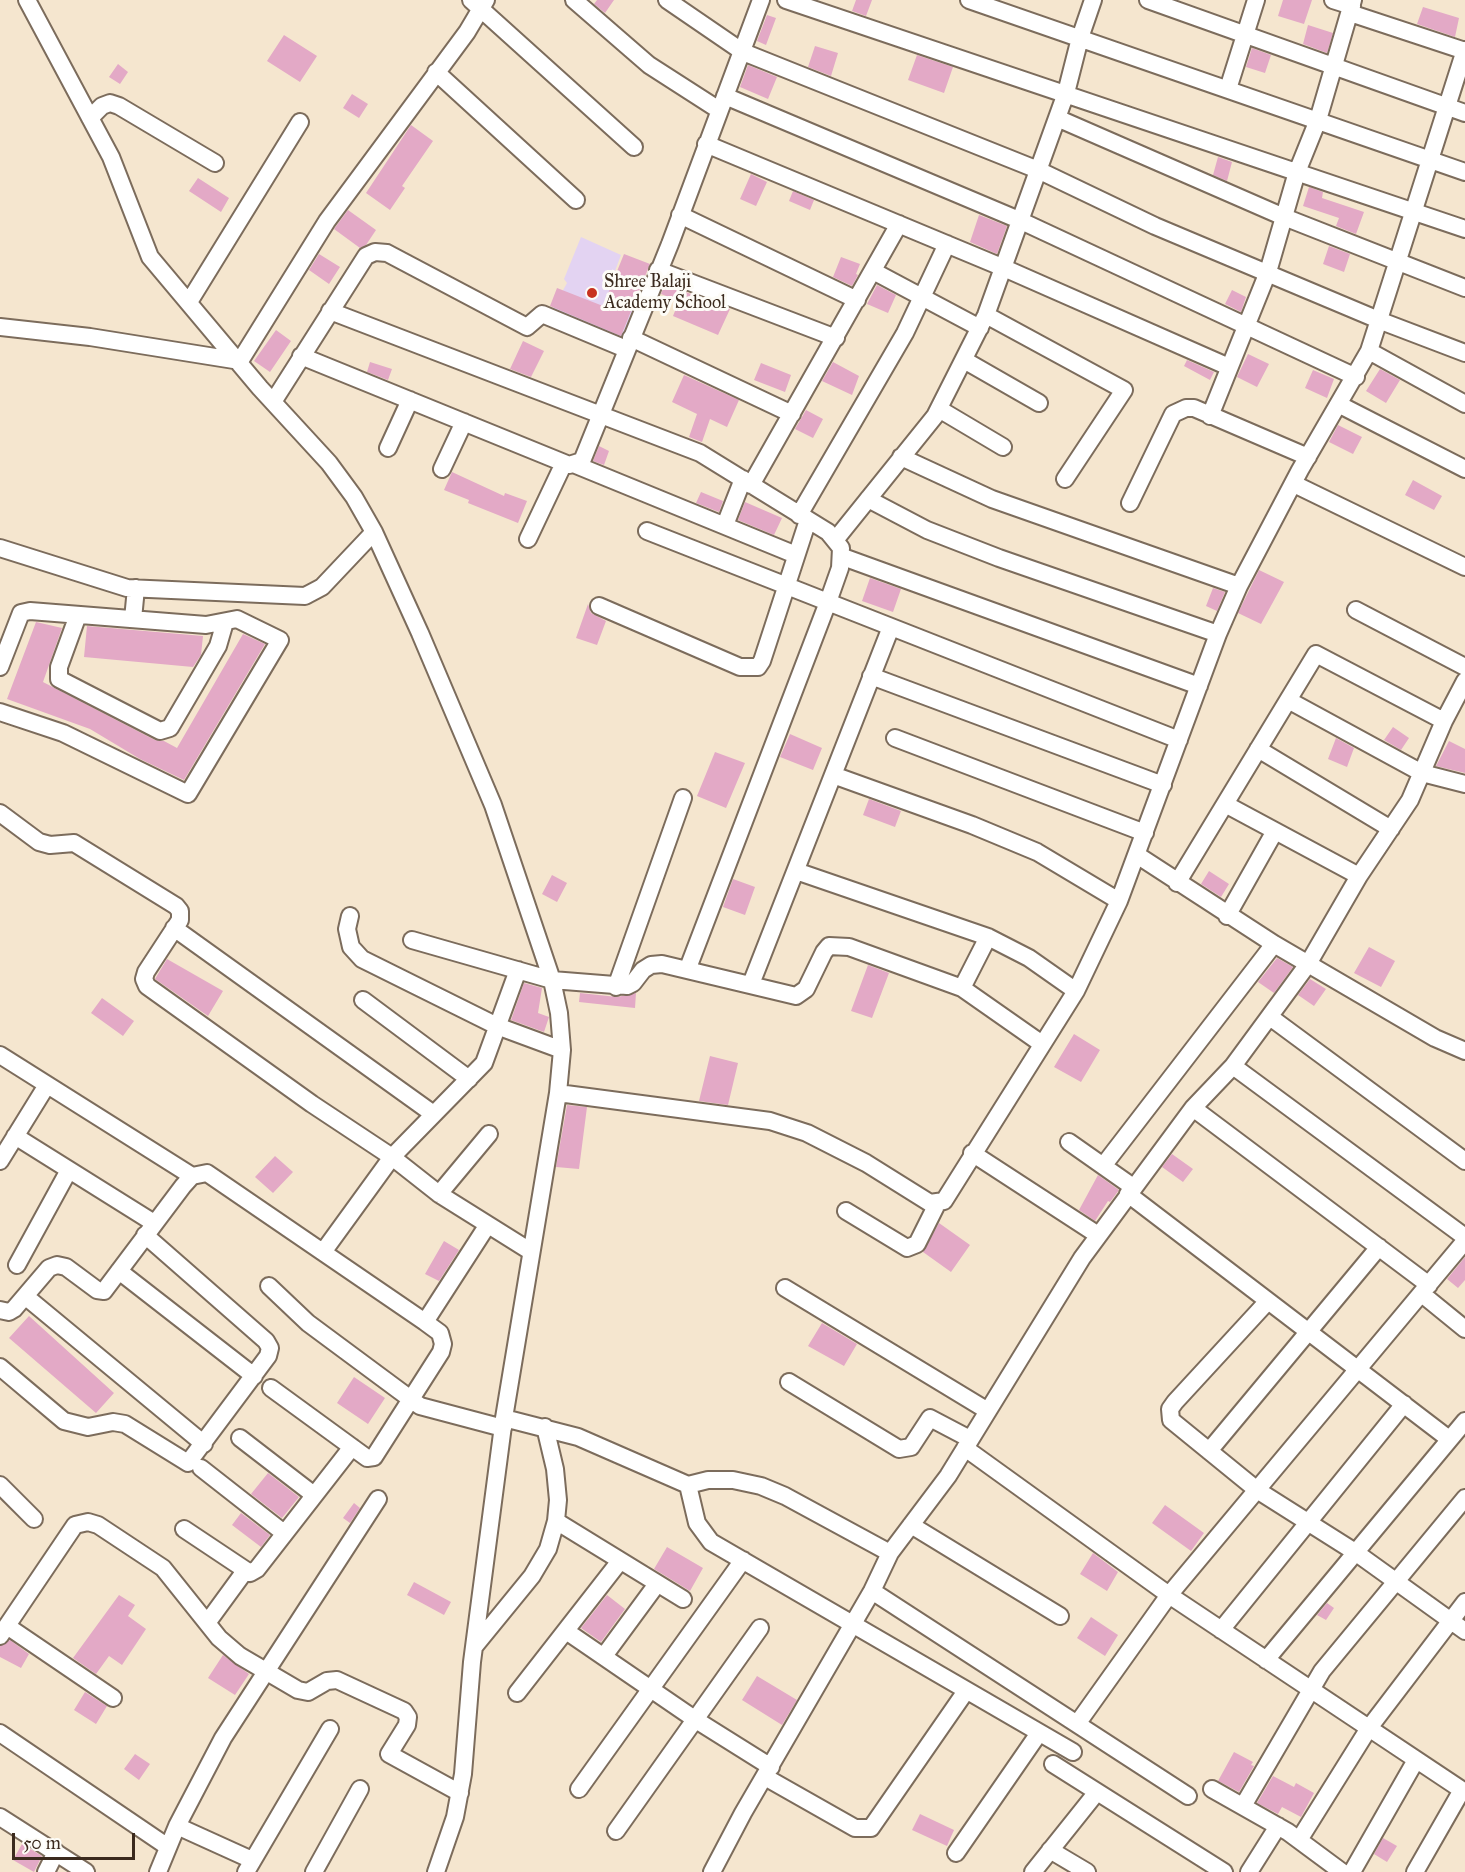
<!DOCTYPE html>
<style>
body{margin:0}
#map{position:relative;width:1465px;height:1872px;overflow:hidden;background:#f5e6cf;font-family:"IM FELL Great Primer",serif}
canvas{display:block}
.scale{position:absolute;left:12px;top:1833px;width:123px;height:27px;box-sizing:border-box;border:3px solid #3b2a1e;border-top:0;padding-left:8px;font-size:18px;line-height:21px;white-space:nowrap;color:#3b2a1e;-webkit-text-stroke:4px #fdfcf7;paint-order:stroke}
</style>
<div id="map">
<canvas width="1465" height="1872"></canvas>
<div class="scale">50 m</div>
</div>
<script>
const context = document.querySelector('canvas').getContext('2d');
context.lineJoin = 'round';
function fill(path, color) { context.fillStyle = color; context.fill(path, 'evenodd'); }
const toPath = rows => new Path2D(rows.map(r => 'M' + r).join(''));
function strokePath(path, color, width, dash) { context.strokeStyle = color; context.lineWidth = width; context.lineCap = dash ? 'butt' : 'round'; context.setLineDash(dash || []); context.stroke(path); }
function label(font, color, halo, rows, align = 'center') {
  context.font = font + ' "IM FELL Great Primer",serif'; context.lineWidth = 6; context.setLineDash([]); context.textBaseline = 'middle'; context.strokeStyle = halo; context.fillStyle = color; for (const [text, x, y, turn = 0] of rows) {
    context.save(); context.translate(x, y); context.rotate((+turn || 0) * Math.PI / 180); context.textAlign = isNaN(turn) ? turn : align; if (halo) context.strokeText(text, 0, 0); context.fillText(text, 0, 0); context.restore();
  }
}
fill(toPath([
 [581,237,621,255,609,287,638,300,619,342,550,314,567,283,564,279]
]), '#e3d3f2');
fill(toPath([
 [597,0,614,0,605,13,594,4],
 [856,0,872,0,866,16,852,11],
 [1283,0,1312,0,1304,24,1278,16],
 [1423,7,1459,18,1455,37,1417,24],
 [767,15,776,18,766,45,757,41],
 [1308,25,1333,33,1327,53,1303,44],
 [284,35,317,56,300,82,267,61],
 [815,46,838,53,831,76,808,67],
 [1252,48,1271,55,1265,73,1246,67],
 [917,55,953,67,944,93,908,80],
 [118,64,128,72,120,84,109,77],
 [748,65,777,77,768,99,740,87],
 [352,94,368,104,359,118,343,108],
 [411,125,433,141,402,186,405,188,390,210,366,193],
 [1218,157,1232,162,1227,181,1213,175],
 [751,174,767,182,756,206,740,199],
 [198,178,229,198,221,212,189,191],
 [1309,187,1323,192,1322,198,1364,212,1356,234,1336,226,1339,218,1303,206],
 [793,191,814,200,810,210,789,201],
 [348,210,376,230,366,245,360,248,334,229],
 [979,215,1007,226,997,254,970,242],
 [1329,246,1350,254,1344,272,1323,264],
 [319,254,340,267,329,284,309,270],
 [624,254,650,264,621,336,550,306,557,288,603,306],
 [841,257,860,264,856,274,858,275,852,286,833,277],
 [665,284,730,309,718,335,673,316,679,301,661,294],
 [877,285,896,295,888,313,867,304],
 [1232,290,1246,297,1241,312,1225,304],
 [276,330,291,341,270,372,254,361],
 [523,341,544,351,531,377,510,369],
 [1248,354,1269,364,1257,387,1237,377],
 [1187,360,1214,372,1210,380,1184,366],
 [370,362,392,369,388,380,367,372],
 [833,362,859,376,852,395,822,381],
 [761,363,791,375,785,392,754,380],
 [1380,369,1400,380,1386,403,1366,391],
 [1313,370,1334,379,1327,398,1305,388],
 [684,375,739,400,727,427,710,419,702,442,689,437,697,414,672,402],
 [806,410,823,419,813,438,795,429],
 [1338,425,1362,437,1353,454,1329,442],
 [599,446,609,451,604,465,593,461],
 [452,472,504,496,505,493,527,501,518,523,468,503,469,500,444,490],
 [1413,480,1442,496,1434,510,1405,495],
 [701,492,723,501,719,512,696,503],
 [745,502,782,518,774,535,738,520],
 [1259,570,1284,582,1261,624,1238,613],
 [870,578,901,589,893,612,862,601],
 [1213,588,1225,592,1217,611,1206,606],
 [588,604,591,613,606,621,597,645,576,638],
 [36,622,62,628,43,682,155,740,164,741,177,748,243,634,265,644,184,780,140,759,90,729,7,699],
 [87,626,203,636,201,655,193,667,84,657],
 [1393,727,1409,738,1401,750,1384,740],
 [790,734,822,748,813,770,780,757],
 [1336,738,1354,748,1347,767,1328,759],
 [1449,741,1465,749,1465,773,1436,766],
 [715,752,745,763,726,808,697,796],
 [869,799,901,811,895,827,863,815],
 [1209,871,1229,884,1221,897,1201,884],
 [552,875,567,883,557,902,542,894],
 [733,879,755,887,745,915,723,907],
 [1369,947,1395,961,1381,987,1354,973],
 [1277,958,1293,967,1274,993,1258,982],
 [167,959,223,991,208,1016,155,979],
 [868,965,889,973,872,1018,851,1011],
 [1310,979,1326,989,1314,1006,1298,995],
 [524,983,542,988,538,1013,549,1017,544,1032,511,1020],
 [580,993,617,997,636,993,635,1008,579,1002],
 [102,998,134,1021,123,1036,91,1013],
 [1074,1034,1100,1050,1081,1082,1054,1067],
 [710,1056,738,1063,728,1105,699,1101],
 [567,1105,587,1107,579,1169,556,1167],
 [1172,1154,1193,1169,1183,1182,1162,1167],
 [275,1156,293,1172,273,1193,255,1177],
 [1098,1175,1119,1190,1110,1202,1108,1201,1095,1221,1079,1210],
 [939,1223,970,1245,951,1272,923,1252],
 [444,1241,459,1250,439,1281,425,1274],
 [1465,1257,1465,1280,1458,1288,1447,1279],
 [29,1316,114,1393,96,1413,9,1338],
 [822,1323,857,1344,844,1366,808,1346],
 [354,1377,385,1398,368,1424,337,1403],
 [268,1473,299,1497,282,1518,251,1494],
 [354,1503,360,1508,350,1523,343,1518],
 [1165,1505,1204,1533,1191,1551,1152,1523],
 [241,1513,270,1535,261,1547,232,1525],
 [667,1547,703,1568,690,1591,654,1569],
 [1093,1553,1118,1572,1107,1591,1080,1574],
 [414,1582,451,1602,444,1615,407,1595],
 [119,1595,135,1605,128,1616,146,1629,122,1665,109,1656,96,1674,73,1658],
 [607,1595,625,1609,601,1642,581,1628],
 [1327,1603,1334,1608,1326,1620,1317,1615],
 [1091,1617,1118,1635,1105,1656,1077,1638],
 [10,1640,29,1654,21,1668,0,1657,0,1646],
 [223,1655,249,1674,235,1695,208,1678],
 [757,1676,797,1700,782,1725,742,1700],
 [85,1692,107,1706,96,1724,74,1710],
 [1234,1752,1253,1762,1251,1765,1254,1766,1239,1792,1218,1781],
 [135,1754,150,1764,139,1780,124,1769],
 [1273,1776,1294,1787,1296,1783,1314,1793,1301,1817,1282,1807,1278,1814,1257,1803],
 [920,1814,954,1830,947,1846,912,1830],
 [1383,1838,1397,1846,1387,1862,1374,1854],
 [22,1844,42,1856,34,1872,13,1860]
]), '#e3a9c6');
const minor = toPath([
 [27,0,111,157,150,257,260,388,329,463,354,497,374,532,420,633,493,805,552,980,559,1013,562,1050,558,1093,504,1418,472,1662,463,1774,455,1817,436,1872],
 [471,0,634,147],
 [574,0,649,65,719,110],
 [667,0,743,52,1038,170,1155,226,1381,321,1465,353],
 [786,0,1465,229],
 [969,0,1465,172],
 [1148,0,1465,113],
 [1333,0,1352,6],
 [1350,13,1465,51],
 [436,72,576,200],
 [1228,89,1256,0],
 [725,96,1019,220,1356,377],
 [90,118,102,106,110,103,119,106,215,163],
 [1057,118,1284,217,1465,288],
 [706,144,1004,268,1229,367],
 [680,215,857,300],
 [658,270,836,338],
 [873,271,980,328],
 [189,302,300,122],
 [330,311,700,453,828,532,841,548,840,568,828,602,688,968],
 [986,315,1124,390,1065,479],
 [0,327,90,337,240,361,327,221,467,32,486,0],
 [631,338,792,414],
 [1369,351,1465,404],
 [301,356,569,465,582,461,670,244,761,0],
 [964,360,1039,403],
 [273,402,366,256,375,252,387,253,527,327,542,314,626,349],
 [1340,405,1465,469],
 [939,409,1003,447],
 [1210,416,1268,272,1297,172,1318,120,1353,0],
 [388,448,410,400],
 [901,457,992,499,1239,586],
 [576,465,796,555],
 [442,469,464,422],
 [1294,484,1465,567],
 [751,485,899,224],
 [868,499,927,530,999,558,1218,634],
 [1130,503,1173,414,1186,408,1194,408,1308,457],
 [799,515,905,333,947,244],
 [725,525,743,479],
 [647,531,1179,740],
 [528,539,564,463],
 [836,539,935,416,986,315,1066,93,1080,38,1093,0],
 [0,548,127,588,305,596,322,587,374,532],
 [843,557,1199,686],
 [599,606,740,667,758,667,762,661,808,520],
 [1356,610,1465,667],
 [78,615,59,667,59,679,160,731,170,728,218,646,225,622],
 [133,619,136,588],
 [0,667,21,613,30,611,206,625,237,619,280,640,188,794,63,733,0,712],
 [871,676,1163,785],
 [1288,700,1422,773,1465,784],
 [895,738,1145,833],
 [1258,749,1391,829],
 [833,775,972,825,1037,852,1119,901],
 [1225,804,1359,876],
 [0,813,39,842,50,845,74,843,176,906,180,911,180,920,146,972,144,979,147,986,312,1104,392,1157,439,1194,530,1251],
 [1137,855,1274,944,1435,1038,1465,1051],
 [796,871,988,937,1029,958,1076,991],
 [1177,883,1316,654,1444,721],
 [350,916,347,929,351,947,362,959,497,1026,562,1050],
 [1227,916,1275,831],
 [174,928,432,1113],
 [412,940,552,980,627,986,633,983,643,970,651,965,662,964,796,996,806,989,824,952,829,946,849,947,962,988,1042,1044],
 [751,984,891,627],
 [616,987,683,798],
 [962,988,988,937],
 [363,1000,469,1079],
 [1270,1017,1465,1161],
 [0,1055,192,1176],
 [1233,1066,1465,1237],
 [558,1093,770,1121,807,1133,866,1163,930,1203,944,1201,1076,991,1119,901,1218,634,1239,586,1300,470,1369,351,1465,50],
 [1193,1108,1429,1285],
 [15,1136,154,1223],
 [1069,1142,1133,1187],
 [972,1153,1098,1235],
 [0,1161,47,1085],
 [1103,1166,1274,944],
 [439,1194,489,1134],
 [1128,1194,1449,1439],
 [846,1211,907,1248,917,1244,937,1204],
 [323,1252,392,1157,484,1063,518,970],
 [17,1265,69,1170],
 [119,1271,254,1376],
 [269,1286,308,1323,420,1406,503,1428],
 [785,1288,988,1411],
 [1422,1294,1465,1329],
 [25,1296,204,1444],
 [1268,1301,1175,1402,1170,1409,1171,1420,1257,1490,1355,1552,1465,1631],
 [0,1310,9,1312,14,1309,49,1268,57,1265,66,1267,97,1290,104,1291,183,1186,192,1176,207,1173,425,1322],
 [0,1367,64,1421,88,1427,113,1422,125,1424,188,1463,268,1356,270,1348,266,1341,145,1235],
 [789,1382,899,1449,911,1447,930,1418,970,1439],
 [271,1388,367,1458,374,1457,441,1352,443,1344,440,1333,425,1322,487,1226],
 [504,1418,578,1437,688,1485],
 [240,1438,314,1495],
 [965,1448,1169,1595,1465,1792],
 [1209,1451,1379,1247],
 [201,1468,284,1533],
 [0,1485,34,1519],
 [556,1521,683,1599],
 [911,1525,1060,1616],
 [184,1529,250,1573,257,1569,352,1447],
 [890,1553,785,1496,761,1486,733,1480,708,1480,688,1485,697,1523,711,1542,1073,1752],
 [872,1591,1188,1796],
 [207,1623,245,1571],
 [7,1626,113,1698],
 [1221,1630,1404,1404],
 [566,1631,696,1720,771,1767],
 [0,1636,75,1525,88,1522,98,1525,163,1568,219,1638,240,1656,298,1690,308,1692,327,1681,337,1680,404,1711,408,1717,407,1725,389,1754,460,1793],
 [474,1647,532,1576,548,1549,556,1521,558,1500,555,1469,545,1427],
 [604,1656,657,1584],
 [1266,1660,1465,1421],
 [517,1693,620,1561],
 [1077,1724,1169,1595,1465,1241],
 [0,1733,168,1847],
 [1053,1764,1224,1872],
 [765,1777,855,1828,871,1828,966,1691],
 [579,1789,743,1560],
 [1212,1789,1288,1832,1342,1872],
 [1243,1806,1322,1671,1465,1498],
 [0,1817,86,1872],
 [177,1826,252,1860],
 [616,1831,760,1628],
 [1299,1840,1369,1728,1465,1602],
 [1050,1850,1087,1872],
 [956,1853,1039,1733],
 [46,1872,56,1852],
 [158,1872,177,1826,223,1738,378,1499],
 [246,1872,330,1729],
 [314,1872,360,1789],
 [712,1872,743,1813,872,1591,890,1553,948,1476,1082,1258,1193,1108,1233,1066,1308,964,1359,876,1410,800,1444,721,1465,681],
 [1033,1872,1097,1792],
 [1249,1872,1278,1826],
 [1352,1872,1416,1760],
 [1415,1872,1462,1790]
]);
strokePath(minor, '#7c6c5c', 20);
strokePath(minor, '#fff', 16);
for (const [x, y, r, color] of [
 [592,293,6,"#c8321e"]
]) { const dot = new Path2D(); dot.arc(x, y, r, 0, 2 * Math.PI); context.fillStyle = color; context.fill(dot); strokePath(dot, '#fdfcf7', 2); }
label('18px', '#3b2a1e', '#fdfcf7', [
 ["Shree Balaji",604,283],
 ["Academy School",604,304]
], 'left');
</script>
